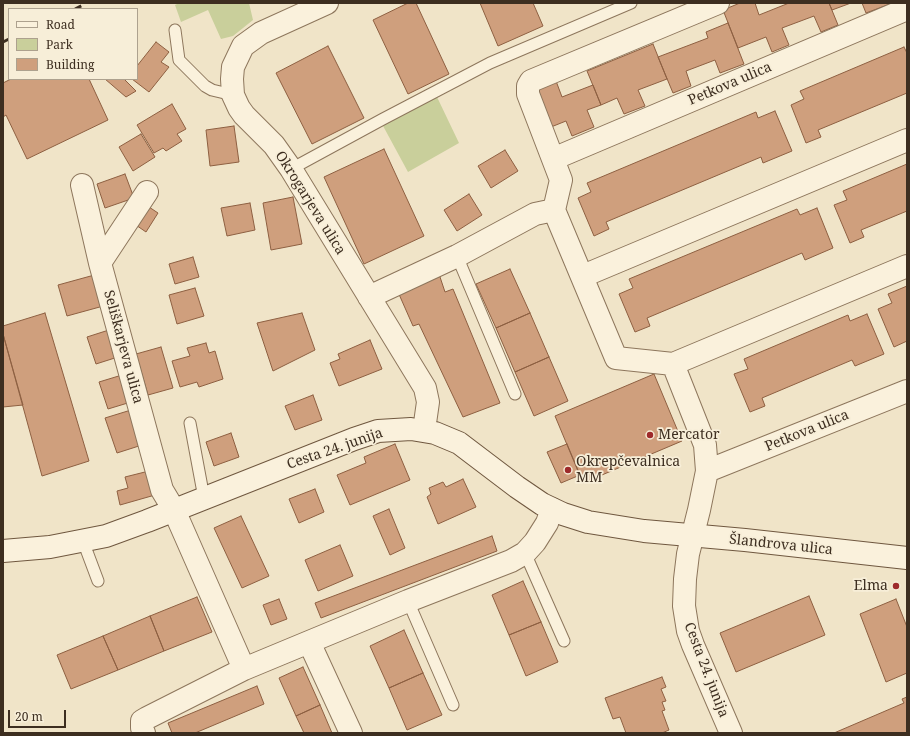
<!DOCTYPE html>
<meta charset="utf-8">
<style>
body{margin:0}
#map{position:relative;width:910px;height:736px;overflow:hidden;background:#f0e4c8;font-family:"Noto Serif",serif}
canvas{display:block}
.frame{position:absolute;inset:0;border:4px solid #3d2e20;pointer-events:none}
.legend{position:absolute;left:8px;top:8px;width:130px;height:72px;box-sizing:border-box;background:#f7eed8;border:1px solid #ada18e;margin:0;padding:5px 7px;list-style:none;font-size:12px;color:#3d2e20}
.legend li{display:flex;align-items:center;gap:8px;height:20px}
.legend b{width:20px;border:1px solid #ada18e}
.scale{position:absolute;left:8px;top:710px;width:58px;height:18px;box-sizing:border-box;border:2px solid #3d2e20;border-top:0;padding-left:5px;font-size:12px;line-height:14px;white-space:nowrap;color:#3d2e20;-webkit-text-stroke:3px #f7eed8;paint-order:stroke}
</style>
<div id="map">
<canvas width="910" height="736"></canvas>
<div class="frame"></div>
<ul class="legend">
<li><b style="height:5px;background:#faf1dc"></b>Road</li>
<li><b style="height:11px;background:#c9cf9b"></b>Park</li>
<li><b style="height:11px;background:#cf9f7d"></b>Building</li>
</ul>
<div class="scale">20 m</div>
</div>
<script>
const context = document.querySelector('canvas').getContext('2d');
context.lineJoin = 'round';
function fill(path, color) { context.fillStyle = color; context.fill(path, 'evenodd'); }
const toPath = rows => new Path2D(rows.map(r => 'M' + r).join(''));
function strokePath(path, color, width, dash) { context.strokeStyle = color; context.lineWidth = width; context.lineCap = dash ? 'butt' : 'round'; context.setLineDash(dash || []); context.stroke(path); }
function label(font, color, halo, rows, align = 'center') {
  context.font = font + ' "Noto Serif",serif'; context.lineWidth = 3.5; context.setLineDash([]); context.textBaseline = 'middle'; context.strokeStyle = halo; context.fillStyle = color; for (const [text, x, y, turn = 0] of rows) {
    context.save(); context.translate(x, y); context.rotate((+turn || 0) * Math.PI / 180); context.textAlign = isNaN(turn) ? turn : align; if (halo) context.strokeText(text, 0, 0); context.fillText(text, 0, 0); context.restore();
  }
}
fill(toPath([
 [179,3,249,3,253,20,233,36,221,39,208,10,181,22,175,5],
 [437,97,459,143,408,172,382,124]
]), '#c9cf9b');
const building = toPath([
 [408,3,416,3,449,74,408,94,373,20,408,3],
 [480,3,533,3,543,26,498,46,480,3],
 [740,3,755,3,759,15,789,3,829,3,838,25,821,32,814,16,782,28,789,45,772,52,766,37,738,48,723,10,740,3],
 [829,3,851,3,832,10,829,3],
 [862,3,890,3,890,4,866,13,862,3],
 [728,23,744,64,720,73,715,60,686,71,691,86,673,93,658,57,708,38,706,32,728,23],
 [156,42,169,52,161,62,169,67,149,92,132,79,137,79,137,66,156,42],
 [653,44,667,79,638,90,645,106,624,114,617,98,601,105,587,71,653,44],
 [328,46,364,118,312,144,276,73,328,46],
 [904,47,907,53,907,93,818,130,821,137,806,143,791,105,804,99,800,91,904,47],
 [11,79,89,79,108,120,27,159,6,115,3,117,3,83,11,79],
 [105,79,124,79,136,91,126,97,105,79],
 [556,81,562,97,593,85,601,105,587,110,594,127,572,136,566,121,551,127,536,88,556,81],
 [172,104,186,129,177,134,182,141,166,151,163,148,154,153,137,125,172,104],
 [775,111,792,151,763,163,761,157,606,222,609,229,594,236,578,198,591,192,587,183,756,112,758,118,775,111],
 [234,126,239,162,210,166,206,130,234,126],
 [141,134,155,157,133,171,119,147,141,134],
 [384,149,424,236,364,264,324,177,384,149],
 [505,150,518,171,491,188,478,166,505,150],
 [907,164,907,211,861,230,864,237,850,243,834,205,847,200,843,191,907,164],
 [125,174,134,198,105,208,97,184,125,174],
 [469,194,482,215,457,231,444,210,469,194],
 [293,197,302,244,271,250,263,203,293,197],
 [250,203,255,230,227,236,221,208,250,203],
 [146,205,158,213,146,232,133,223,146,205],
 [817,208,833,248,805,260,802,253,647,318,650,326,635,332,619,294,633,288,629,279,797,209,800,215,817,208],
 [193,257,199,277,175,284,169,264,193,257],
 [510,269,530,313,496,328,476,284,510,269],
 [98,274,107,305,67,316,58,285,98,274],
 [439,274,445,292,453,289,500,403,463,417,419,324,413,326,398,292,439,274],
 [907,286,907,341,894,347,878,309,892,303,888,294,907,286],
 [195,288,204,316,177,324,169,295,195,288],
 [45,313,89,461,42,476,3,334,3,326,45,313],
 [302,313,315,350,273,371,257,323,302,313],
 [530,313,549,357,515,372,496,328,530,313],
 [867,314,884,354,855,366,852,360,762,398,765,406,750,412,734,374,748,369,744,359,848,315,850,321,867,314],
 [112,329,121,356,96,364,87,337,112,329],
 [3,334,23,405,3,407,3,334],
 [370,340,382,369,339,386,330,363,340,359,338,354,370,340],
 [206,343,209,353,215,351,223,379,199,387,197,382,180,387,172,361,190,356,187,348,206,343],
 [161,347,173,388,148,395,136,354,161,347],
 [549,357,568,401,534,416,515,372,549,357],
 [654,374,682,441,583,483,555,416,654,374],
 [122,375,131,402,108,409,99,382,122,375],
 [313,395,322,420,295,430,285,406,313,395],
 [131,410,142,445,117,453,105,418,131,410],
 [231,433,239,457,214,466,206,442,231,433],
 [395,444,410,480,350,505,337,475,366,463,364,457,395,444],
 [567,444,580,475,561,483,547,452,567,444],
 [149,471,155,495,120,505,117,491,128,488,125,477,149,471],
 [463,479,476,507,438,524,427,497,431,494,429,488,443,482,446,487,463,479],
 [315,489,324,512,299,523,289,499,315,489],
 [389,509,405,548,390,555,373,516,389,509],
 [241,516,269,576,242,588,214,528,241,516],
 [492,536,497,551,321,618,315,603,492,536],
 [340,545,353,576,318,591,305,560,340,545],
 [523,581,541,622,509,635,492,595,523,581],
 [809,596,825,635,736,672,720,633,809,596],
 [197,597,212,632,164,651,150,616,197,597],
 [279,599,287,619,271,625,263,605,279,599],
 [896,599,907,627,907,673,886,682,860,614,896,599],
 [150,616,164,651,118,670,103,636,150,616],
 [541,622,558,662,526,676,509,635,541,622],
 [404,630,423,673,389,688,370,646,404,630],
 [103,636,118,670,71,689,57,655,103,636],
 [303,667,320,705,296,716,279,678,303,667],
 [423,673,442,715,407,730,389,688,423,673],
 [662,677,666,687,661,689,666,701,662,702,665,710,662,711,669,730,662,733,626,733,620,717,613,719,605,698,662,677],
 [257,686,264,704,195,733,172,733,168,723,257,686],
 [907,697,907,733,834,733,904,703,902,699,907,697],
 [320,705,332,733,304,733,296,716,320,705]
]);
fill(building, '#cf9f7d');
strokePath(building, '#8d5f41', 1);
const lane = toPath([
 [175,30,179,60,205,86,212,90,233,95],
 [291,169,383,119,490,63,631,3],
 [457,256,515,394],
 [190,423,204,498],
 [83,541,98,581],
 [525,553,564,641],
 [408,601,453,705]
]);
const street = toPath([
 [327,3,261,33,243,46,233,67,232,79,233,95,239,108,244,115,274,145,291,169,425,388,428,402,424,430],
 [718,3,531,81,528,86,528,94,561,180,554,210,616,358,673,364,705,445,707,471,699,510,688,554,685,579,684,606,688,631,693,645,731,733],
 [553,159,907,9],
 [82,185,100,263],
 [147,192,100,263,162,490,174,510,244,669],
 [583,276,907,140],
 [369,297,457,256,535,214,554,210],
 [673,364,907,266],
 [707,471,907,391],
 [309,642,408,601,511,561,525,553,535,542,547,523,552,509],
 [144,733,142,728,142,721,147,718,244,669,309,642,351,733]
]);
const secondary = toPath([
 [3,551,50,547,106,536,147,521,354,439,378,431,411,429,435,433,459,443,517,487,542,504,563,514,588,522,644,531,745,540,907,558]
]);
strokePath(lane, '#8d765c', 13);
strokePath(street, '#8d765c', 24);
strokePath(secondary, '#6f573f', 24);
strokePath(lane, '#faf1dc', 11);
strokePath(street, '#faf1dc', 22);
strokePath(secondary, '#faf1dc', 22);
strokePath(toPath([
 [75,9,87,3],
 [3,42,9,39]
]), '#3d2e20', 3, [7, 7]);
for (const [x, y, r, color] of [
 [650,435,4,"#9e2a2b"],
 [568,470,4,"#9e2a2b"],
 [896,586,4,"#9e2a2b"]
]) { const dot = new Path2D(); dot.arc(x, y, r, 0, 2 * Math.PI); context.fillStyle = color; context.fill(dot); strokePath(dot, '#f7eed8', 1.5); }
label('14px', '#3d2e20', '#f7eed8', [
 ["Petkova ulica",730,84,-23],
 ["Okrogarjeva ulica",310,203,58],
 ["Seliškarjeva ulica",123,347,75],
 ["Petkova ulica",807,431,-22],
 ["Cesta 24. junija",335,449,-19],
 ["Šlandrova ulica",781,545,6],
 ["Cesta 24. junija",706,670,69]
]);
label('14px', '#3d2e20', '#f7eed8', [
 ["Mercator",658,435],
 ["Okrepčevalnica",576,462],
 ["MM",576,478],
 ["Elma",888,586,"right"]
], 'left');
</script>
